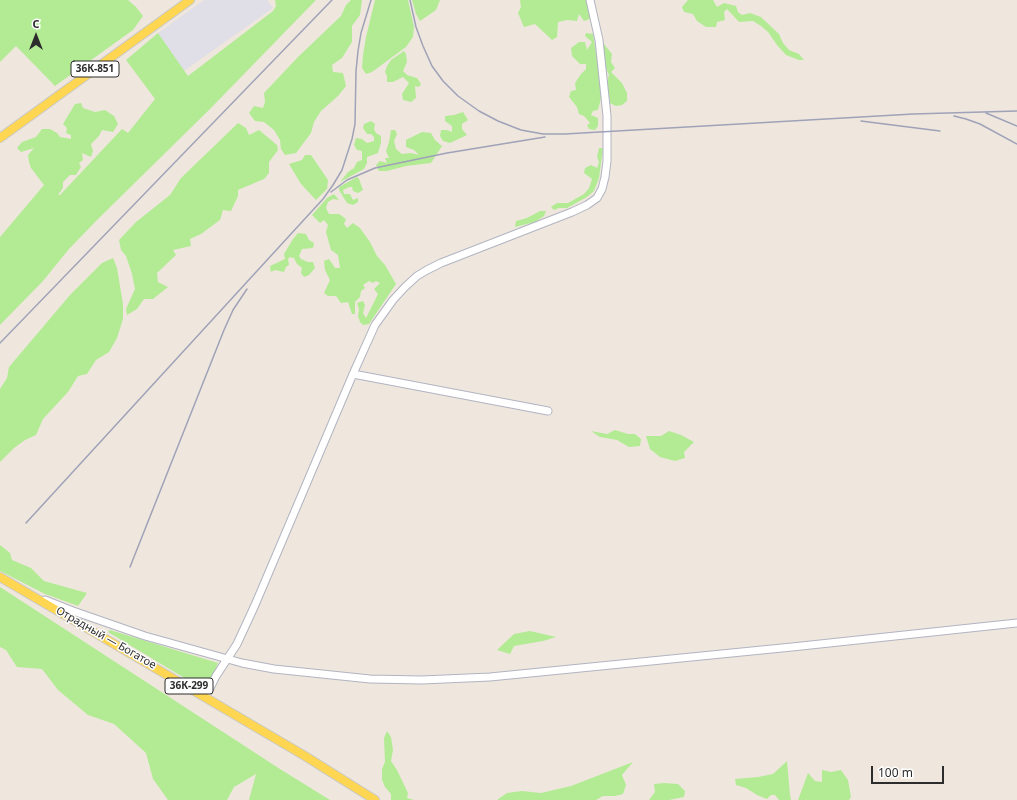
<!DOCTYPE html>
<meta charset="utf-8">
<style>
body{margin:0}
#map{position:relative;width:1017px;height:800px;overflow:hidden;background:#efe7dd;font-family:"Noto Sans",sans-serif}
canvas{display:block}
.north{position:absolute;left:16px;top:16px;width:40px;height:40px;-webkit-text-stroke:3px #fff;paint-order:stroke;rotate:0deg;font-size:11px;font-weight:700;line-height:16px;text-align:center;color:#2c2c2c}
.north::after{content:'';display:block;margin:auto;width:14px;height:18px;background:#2c2c2c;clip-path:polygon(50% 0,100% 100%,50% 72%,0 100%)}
.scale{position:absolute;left:871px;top:766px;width:73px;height:18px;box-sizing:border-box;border:2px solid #2c2c2c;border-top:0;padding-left:5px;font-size:12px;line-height:14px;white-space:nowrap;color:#2c2c2c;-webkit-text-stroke:3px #fff;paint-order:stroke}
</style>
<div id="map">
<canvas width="1017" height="800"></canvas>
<div class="north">С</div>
<div class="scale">100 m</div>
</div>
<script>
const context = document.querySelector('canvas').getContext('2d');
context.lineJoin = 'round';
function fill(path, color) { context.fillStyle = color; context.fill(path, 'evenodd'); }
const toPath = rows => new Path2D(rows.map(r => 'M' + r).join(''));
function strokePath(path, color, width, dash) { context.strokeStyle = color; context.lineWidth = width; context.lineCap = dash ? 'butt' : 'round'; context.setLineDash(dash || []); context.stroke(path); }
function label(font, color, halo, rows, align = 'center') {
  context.font = font + ' "Noto Sans",sans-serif'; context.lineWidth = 3; context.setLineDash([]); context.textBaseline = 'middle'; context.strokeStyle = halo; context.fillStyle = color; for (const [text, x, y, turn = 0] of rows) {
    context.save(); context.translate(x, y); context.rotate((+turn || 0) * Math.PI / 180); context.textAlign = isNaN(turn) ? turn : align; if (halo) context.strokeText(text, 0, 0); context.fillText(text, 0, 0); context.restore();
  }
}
fill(toPath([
 [204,0,267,0,273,8,184,71,158,33]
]), '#e0dee7');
fill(toPath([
 [0,0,128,0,136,7,143,16,133,30,55,86,16,46,0,62],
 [275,0,316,0,210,109,96,221,69,249,43,281,0,325,0,237,44,185,31,168,29,162,28,155,34,148,21,152,17,148,22,142,36,137,42,129,50,129,57,133,60,137,71,139,71,135,66,133,67,128,63,124,75,104,81,103,83,108,95,112,105,110,114,116,118,124,113,132,102,130,99,136,91,144,93,151,91,157,82,153,83,160,79,163,81,167,76,175,70,175,63,182,63,188,58,195,60,195,122,129,128,133,155,99,126,60,158,33,188,76,273,11,276,6],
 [351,0,362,0,360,15,352,26,352,42,342,58,332,65,333,72,343,73,346,86,338,96,321,111,314,122,311,133,296,153,285,155,281,149,280,140,274,130,264,122,255,121,249,113,254,106,263,108,265,102,264,93,298,57,341,16,346,5],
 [375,0,408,0,414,27,413,37,406,47,372,72,366,74,362,68,363,55,366,37],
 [412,0,440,0,436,10,420,21,416,14],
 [520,0,586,0,590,19,584,21,579,14,577,21,567,20,558,22,557,37,552,40,535,24,524,27,518,13,521,7],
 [688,0,713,0,717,7,724,3,736,6,738,12,742,15,750,13,761,17,779,34,783,43,789,50,799,54,804,60,799,60,786,55,777,45,768,32,761,26,753,21,739,22,727,9,724,12,725,20,717,22,716,27,706,27,697,21,693,14,684,12,682,7],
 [586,33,593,34,599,73,601,98,598,110,593,111,591,115,598,118,598,126,595,130,589,129,587,125,590,123,584,116,579,114,577,107,569,97,571,91,576,90,575,83,581,74,586,69,586,64,580,64,572,56,571,48,579,42,585,42,587,50,592,42,585,36],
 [603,43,612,54,611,62,615,68,611,72,622,83,627,93,627,101,622,105,616,106,610,103,607,82,609,75,605,66],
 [404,51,406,54,407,62,403,71,407,75,417,78,421,84,419,87,415,86,416,98,411,102,403,100,402,94,409,83,403,77,393,82,387,82,387,76,385,72,387,66,391,60],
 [463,112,468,120,462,124,462,129,467,135,450,143,443,141,440,136,441,130,447,130,452,132,452,126,445,121,445,116,454,115],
 [371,121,375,124,374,129,376,133,381,136,381,143,378,153,367,157,367,163,364,169,340,182,348,172,354,168,357,162,362,160,362,151,357,150,354,145,356,138,362,139,367,143,374,141,374,137,371,134,367,134,363,128,364,124],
 [238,123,246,128,249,135,259,130,277,145,278,150,269,162,269,173,264,179,238,190,238,196,231,211,223,210,220,220,201,234,190,239,191,246,173,250,176,255,157,273,158,282,168,287,153,299,144,299,137,309,127,315,126,309,135,289,132,274,126,256,121,250,119,240,136,222,170,195,181,178],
 [391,130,395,130,397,134,394,141,396,149,402,154,411,153,419,155,414,150,406,147,406,140,422,132,431,133,435,140,442,146,431,163,406,166,387,171,379,171,376,165,380,161,387,163,385,158,389,158,386,151,389,142],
 [599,148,603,148,599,178,594,191,587,197,567,208,559,208,554,210,551,207,557,203,568,203,584,194,589,188,592,179,584,173,585,168,591,165,597,168,599,162,597,157],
 [305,155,311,155,328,180,327,189,316,200,301,184,289,164,302,160],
 [357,177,359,179,363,190,358,193,353,191,352,187,349,187,343,190,344,194,350,194,353,200,358,198,358,202,353,205,347,203,339,190,339,187],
 [334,194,339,200,333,199,328,202,326,208,329,214,339,214,346,219,344,224,347,228,353,223,360,228,370,242,377,256,385,265,396,284,369,324,363,325,360,322,358,316,359,309,357,303,363,301,365,305,363,313,366,318,378,294,374,289,380,283,376,281,373,283,369,281,363,285,365,288,361,291,360,297,355,302,355,314,352,314,348,302,341,303,336,296,328,296,324,293,330,280,325,270,324,261,329,259,335,268,340,268,338,255,331,250,326,232,328,225,324,220,320,223,312,215,327,198],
 [540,211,546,211,544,216,535,222,515,227,516,221,527,218],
 [298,233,306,234,309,240,314,243,313,248,302,249,299,256,301,259,308,262,313,262,315,268,309,275,304,277,301,273,302,268,297,264,294,258,290,257,288,259,289,265,286,267,284,272,275,270,271,272,270,266,285,259,284,254,293,239],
 [113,258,117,268,123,304,123,319,117,338,109,352,96,360,87,374,78,376,68,392,43,419,36,435,25,440,14,448,0,462,0,389,7,378,9,367,70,295,102,263],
 [615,430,628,434,635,434,641,439,640,446,629,447,617,440,600,437,591,431,607,434],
 [669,431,681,435,694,442,684,452,685,458,675,461,660,457,650,449,646,436,661,436],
 [0,545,10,553,12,560,31,568,44,581,87,593,78,606,45,594,0,571],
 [0,587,280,769,330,800,249,800,256,774,234,787,227,800,168,800,153,779,146,753,114,724,88,715,58,690,42,669,17,667,6,650,0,647],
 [110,630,218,663,206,691,108,632],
 [530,631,556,637,543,641,514,646,510,654,497,650,514,634],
 [387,731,391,737,393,750,391,761,397,770,408,793,407,798,414,800,391,800,391,794,385,787,382,780,382,769,385,762,384,738],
 [787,761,790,795,791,800,779,800,775,795,771,795,767,799,757,795,746,788,736,785,735,779,758,777,773,774],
 [633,762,622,775,626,785,623,794,615,796,603,796,596,800,497,800,507,793,522,791,541,793,571,786],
 [822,770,831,772,841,770,848,780,851,797,849,800,798,800,808,773,815,781,822,782],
 [664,783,678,784,685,791,684,797,669,800,649,800,655,792,654,784]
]), '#b2eb94');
const minor = toPath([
 [353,374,548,411],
 [45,600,73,611,145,636,242,663,274,669,370,679,422,680,490,677,792,647,1017,623],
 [206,696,216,676,237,644,255,605,353,374,375,325,393,300,405,287,417,276,427,270,441,263,572,212,587,205,597,198,602,189,605,177,607,161,607,116,599,40,590,0]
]);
const major = toPath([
 [0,138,190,0],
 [0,577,305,756,375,800]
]);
strokePath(minor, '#b1b4c1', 9);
strokePath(major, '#c8c8c8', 10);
strokePath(minor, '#fff', 7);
strokePath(major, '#ffd652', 8);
strokePath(toPath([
 [410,0,416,27,423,46,432,66,443,81,458,96,479,111,498,121,521,130,543,134,565,134,913,114,1017,111],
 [986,113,1017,126],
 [954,116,966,119,980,124,1017,144],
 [861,121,940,131],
 [331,192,347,180,375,168,447,153,545,137],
 [0,343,332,0],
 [26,523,323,199,333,185,342,170,352,139,355,124,356,71,358,51,361,33,371,0],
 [130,567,224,330,233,310,247,289]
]), '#9fa2b8', 1.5);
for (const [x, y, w] of [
 [95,69,48],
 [189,686,48]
]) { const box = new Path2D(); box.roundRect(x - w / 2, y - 8, w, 16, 3); context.fillStyle = '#fff'; context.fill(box); strokePath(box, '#2c2c2c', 1); }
label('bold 10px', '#2c2c2c', null, [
 ["36К-851",95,69],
 ["36К-299",189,686]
]);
label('11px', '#2c2c2c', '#fff', [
 ["Отрадный — Богатое",106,638,30]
]);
</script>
